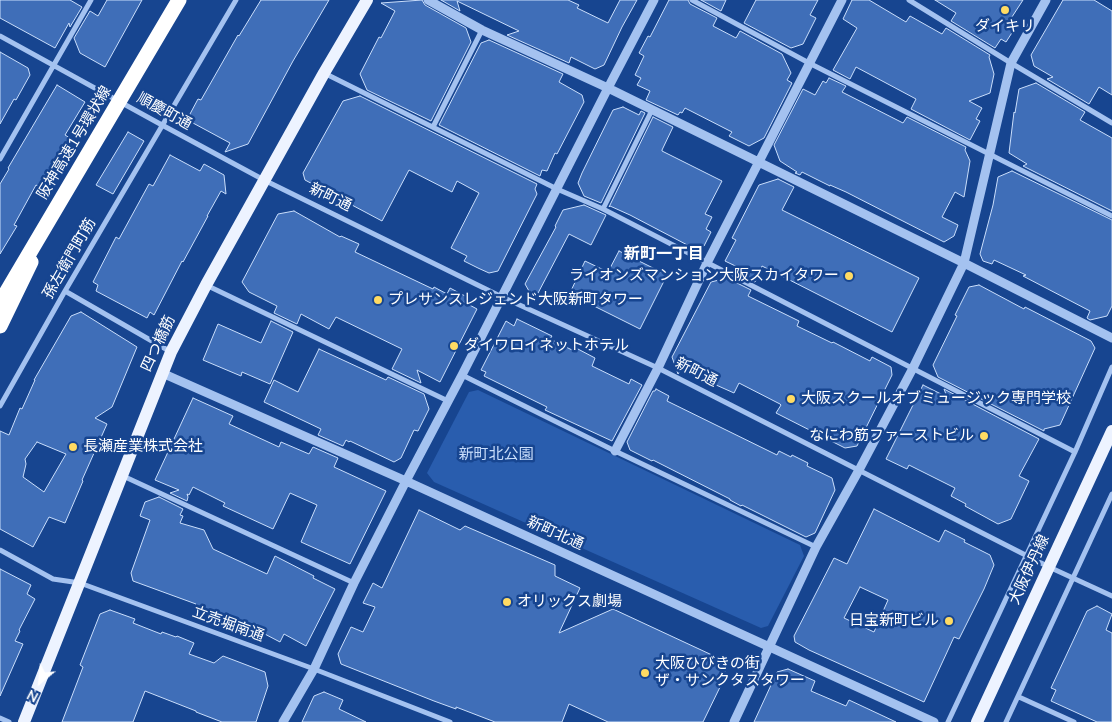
<!DOCTYPE html>
<meta charset="utf-8">
<style>
body{margin:0}
#map{position:relative;width:1112px;height:722px;overflow:hidden;background:#174590;font-family:"Nunito Sans",sans-serif}
canvas{display:block}
.north{position:absolute;left:15px;top:657px;width:50px;height:50px;-webkit-text-stroke:4px #174590;paint-order:stroke;rotate:208deg;font-size:14px;font-weight:700;line-height:20px;text-align:center;color:#fff}
.north::after{content:'';display:block;margin:auto;width:18px;height:22px;background:#fff;clip-path:polygon(50% 0,100% 100%,50% 72%,0 100%)}
</style>
<div id="map">
<canvas width="1112" height="722"></canvas>
<div class="north">N</div>
</div>
<script>
const context = document.querySelector('canvas').getContext('2d');
context.lineJoin = 'round';
function fill(path, color) { context.fillStyle = color; context.fill(path, 'evenodd'); }
const toPath = rows => new Path2D(rows.map(r => 'M' + r).join(''));
function strokePath(path, color, width, dash) { context.strokeStyle = color; context.lineWidth = width; context.lineCap = dash ? 'butt' : 'round'; context.setLineDash(dash || []); context.stroke(path); }
function label(font, color, halo, rows, align = 'center') {
  context.font = font + ' "Nunito Sans","Noto Sans JP",sans-serif'; context.lineWidth = 5; context.setLineDash([]); context.textBaseline = 'middle'; context.strokeStyle = halo; context.fillStyle = color; for (const [text, x, y, turn = 0] of rows) {
    context.save(); context.translate(x, y); context.rotate((+turn || 0) * Math.PI / 180); context.textAlign = isNaN(turn) ? turn : align; if (halo) context.strokeText(text, 0, 0); context.fillText(text, 0, 0); context.restore();
  }
}
fill(toPath([
 [478,390,800,545,804,556,768,626,761,628,434,482,427,473,469,392]
]), '#295dae');
const building = toPath([
 [0,0,70,0,82,7,70,27,69,23,55,48,0,18,0,0],
 [107,0,142,0,105,67,80,53,74,38,90,11,98,16,107,0],
 [261,0,329,0,293,61,248,144,225,152,230,143,193,123,190,114,198,99,201,100,238,35,239,36,261,0],
 [422,0,425,5,466,28,471,42,431,121,367,90,360,74,379,37,381,38,395,11,381,3,422,0],
 [441,0,568,0,579,5,577,8,608,23,620,0,637,0,622,27,604,65,595,69,571,57,569,63,507,35,519,31,457,1,460,11,441,0],
 [669,0,688,0,690,4,717,18,713,26,736,38,740,31,782,54,791,73,787,80,792,83,764,138,749,146,729,136,732,132,685,108,682,113,680,112,678,115,646,100,650,91,637,85,641,78,635,75,644,56,639,53,648,36,650,37,669,0],
 [701,0,726,0,721,11,701,0],
 [756,0,818,0,810,15,816,18,803,44,791,48,744,23,756,0],
 [852,0,869,0,906,22,910,16,942,34,946,28,990,55,989,57,994,74,990,93,969,101,982,108,976,119,980,121,970,140,911,109,916,99,856,67,850,79,833,70,857,28,843,19,852,0],
 [935,0,1023,0,1008,23,1015,28,1006,42,1001,39,995,48,951,21,956,13,935,0],
 [1063,0,1094,0,1112,11,1112,95,1099,87,1089,104,1047,79,1053,77,1034,66,1031,55,1063,0],
 [489,40,563,74,559,82,582,95,584,102,557,154,555,153,547,171,542,170,540,176,439,125,481,43,489,40],
 [0,52,28,68,30,75,16,100,14,99,0,124,0,52],
 [829,78,846,86,842,92,903,123,907,117,966,147,965,150,970,161,964,197,955,192,942,217,958,225,954,236,944,242,846,192,830,185,830,186,802,172,800,175,795,173,797,172,780,161,774,145,803,89,815,95,823,81,826,83,829,78],
 [1036,83,1085,112,1080,120,1112,138,1112,211,1023,166,1027,164,1009,153,1014,112,1015,113,1019,89,1036,83],
 [57,85,85,102,65,135,70,138,40,187,36,185,14,225,17,226,0,254,0,184,9,169,8,168,57,85],
 [360,96,537,184,535,189,537,194,498,271,489,273,478,268,464,261,467,256,451,248,479,193,457,181,452,192,409,170,382,221,305,180,303,173,343,101,360,96],
 [623,107,639,115,641,111,645,113,601,203,584,196,578,183,582,173,613,110,623,107],
 [653,117,673,127,662,150,662,151,722,181,705,214,712,217,706,229,711,232,704,246,695,249,630,215,610,206,609,207,653,117],
 [128,132,144,141,113,194,96,185,128,132],
 [170,155,200,171,204,164,224,175,226,194,221,191,207,216,208,216,183,262,182,261,154,315,150,312,147,318,96,291,98,285,93,282,116,237,119,239,149,184,153,186,170,155],
 [1012,171,1112,220,1112,306,1107,316,1090,320,1087,318,1090,311,1023,276,1026,275,994,260,992,264,983,261,980,254,993,205,998,177,1012,171],
 [778,179,794,187,782,210,919,278,892,332,762,266,755,282,739,274,748,272,725,261,736,240,732,238,759,185,778,179],
 [584,205,606,215,591,245,569,234,537,295,529,291,525,284,556,227,555,226,563,210,584,205],
 [294,211,340,237,341,236,359,244,355,252,433,289,434,287,447,294,450,288,467,297,464,302,477,309,440,382,417,370,421,383,392,369,402,349,336,317,329,329,301,314,297,324,274,313,277,306,249,292,242,282,278,214,294,211],
 [619,251,667,275,640,329,588,303,569,295,585,261,608,272,619,251],
 [727,278,751,290,748,296,799,321,797,326,832,343,833,342,870,361,872,357,891,367,892,375,857,446,845,448,776,413,781,405,780,404,739,383,734,393,705,380,682,368,678,374,672,357,711,282,727,278],
 [979,285,1024,309,1025,307,1091,341,1095,348,1060,425,1044,429,1044,431,938,377,933,365,957,316,955,315,969,287,979,285],
 [81,312,137,347,112,407,95,418,107,424,82,480,83,481,65,523,49,517,33,547,0,529,0,431,9,435,20,408,22,409,35,380,34,380,71,316,81,312],
 [37,442,66,454,44,492,23,477,26,464,25,459,37,442],
 [517,319,552,336,550,339,574,351,576,348,595,358,592,366,629,384,631,379,642,385,612,441,545,410,547,407,484,376,486,372,481,370,506,321,514,326,517,319],
 [271,321,293,332,270,384,242,372,241,376,203,360,218,324,261,343,271,321],
 [319,349,386,380,388,377,424,394,429,409,418,431,414,430,401,458,394,462,350,441,349,442,346,440,343,446,318,435,321,429,264,402,274,380,298,392,319,349],
 [923,385,947,397,944,389,1039,439,1019,476,1029,481,1011,519,998,524,965,506,966,504,951,496,955,488,909,465,907,469,886,459,923,385],
 [656,389,669,396,667,401,777,455,779,451,791,457,792,455,808,463,807,466,832,478,835,490,815,533,806,537,742,505,741,506,730,500,730,499,653,460,652,461,630,450,627,442,653,391,655,391,656,389],
 [193,398,233,416,229,424,279,447,281,442,309,454,313,447,338,458,334,467,386,491,350,564,301,542,317,505,290,493,273,529,223,506,225,503,193,487,189,495,187,494,188,497,187,501,170,493,179,490,155,480,193,398],
 [159,497,183,509,180,515,183,516,180,523,204,530,213,549,267,574,275,556,314,576,313,578,335,589,306,646,284,634,280,642,240,621,237,625,195,605,196,604,133,581,131,573,150,520,140,516,145,502,159,497],
 [874,509,939,542,945,530,965,540,964,542,990,555,994,565,984,589,959,639,954,637,924,702,809,650,795,642,794,636,834,558,847,564,874,509],
 [860,587,888,600,874,632,844,618,860,587],
 [419,510,460,530,465,526,555,565,555,576,580,588,559,633,613,609,727,662,722,683,703,722,608,722,569,704,562,722,495,722,456,707,456,709,434,701,341,664,338,654,351,627,363,632,375,607,363,603,373,583,382,588,419,510],
 [0,569,31,585,27,594,35,599,19,630,20,631,15,641,23,644,0,696,0,569],
 [1097,606,1112,614,1106,630,1112,633,1112,722,1097,722,1051,701,1056,690,1051,688,1087,611,1097,606],
 [110,610,135,619,133,623,161,634,162,632,176,637,177,636,194,643,189,654,214,663,223,656,265,672,268,686,256,722,222,722,196,712,196,711,145,691,133,722,62,722,83,667,80,665,100,614,110,610],
 [788,669,815,681,811,691,846,706,849,700,896,722,754,722,777,672,788,669],
 [324,692,343,700,339,709,366,722,302,722,314,696,324,692]
]);
fill(building, '#3f6eb8');
strokePath(building, '#cadefb', 1);
strokePath(toPath([
 [692,0,809,63,1112,216],
 [909,0,1011,63,1112,123],
 [0,36,162,125,264,180,502,297,658,368,1049,567,1112,596],
 [324,73,557,189,603,209,1075,452],
 [433,127,482,30],
 [0,159,91,0],
 [603,209,652,110],
 [206,285,448,401],
 [65,291,171,352],
 [462,375,615,451,816,547],
 [0,406,65,291,236,0],
 [123,476,354,583],
 [0,550,53,579,80,583,314,669,450,722],
 [1019,697,1074,722],
 [0,718,9,722],
 [948,722,1075,452,1112,367],
 [1006,722,1112,494]
]), '#a4c2f0', 5);
strokePath(toPath([
 [428,0,482,30,608,88,964,263,1112,338],
 [162,373,406,481,934,722],
 [615,451,658,368,707,263,842,0],
 [283,722,314,669,354,583,406,481,462,375,608,88,654,0],
 [734,722,816,547,859,470,913,368,964,263,1011,63,1046,0]
]), '#a4c2f0', 9);
strokePath(toPath([
 [24,722,171,352,206,285,324,73,367,0],
 [977,722,1112,431]
]), '#edf3ff', 12);
strokePath(toPath([
 [0,326,31,262]
]), '#fff', 15);
strokePath(toPath([
 [0,303,179,0]
]), '#fff', 15);
for (const [x, y, r, color] of [
 [1005,10,5,"#ffdb63"],
 [849,276,5,"#ffdb63"],
 [378,300,5,"#ffdb63"],
 [454,346,5,"#ffdb63"],
 [791,399,5,"#ffdb63"],
 [984,436,5,"#ffdb63"],
 [73,447,5,"#ffdb63"],
 [507,602,5,"#ffdb63"],
 [949,621,5,"#ffdb63"],
 [645,673,5,"#ffdb63"]
]) { const dot = new Path2D(); dot.arc(x, y, r, 0, 2 * Math.PI); context.fillStyle = color; context.fill(dot); strokePath(dot, '#174590', 2); }
label('15px', '#fff', '#174590', [
 ["ダイキリ",1005,27,"center"],
 ["ライオンズマンション大阪スカイタワー",839,276,"right"],
 ["プレサンスレジェンド大阪新町タワー",388,300],
 ["ダイワロイネットホテル",464,346],
 ["大阪スクールオブミュージック専門学校",801,399],
 ["なにわ筋ファーストビル",974,436,"right"],
 ["長瀬産業株式会社",83,447],
 ["オリックス劇場",517,602],
 ["日宝新町ビル",939,621,"right"],
 ["大阪ひびきの街",655,664],
 ["ザ・サンクタスタワー",655,681]
], 'left');
label('15px', '#fff', '#174590', [
 ["順慶町通",164,112,29],
 ["阪神高速1号環状線",75,143,-59],
 ["新町通",330,198,26],
 ["孫左衛門町筋",70,259,-60],
 ["四つ橋筋",159,344,-65],
 ["新町通",696,373,27],
 ["新町北通",555,534,24],
 ["大阪伊丹線",1030,570,-65],
 ["立売堀南通",228,625,20]
]);
label('15px', '#cadefb', '#174590', [
 ["新町北公園",496,455]
]);
label('bold 16px', '#fff', '#174590', [
 ["新町一丁目",664,255]
]);
</script>
